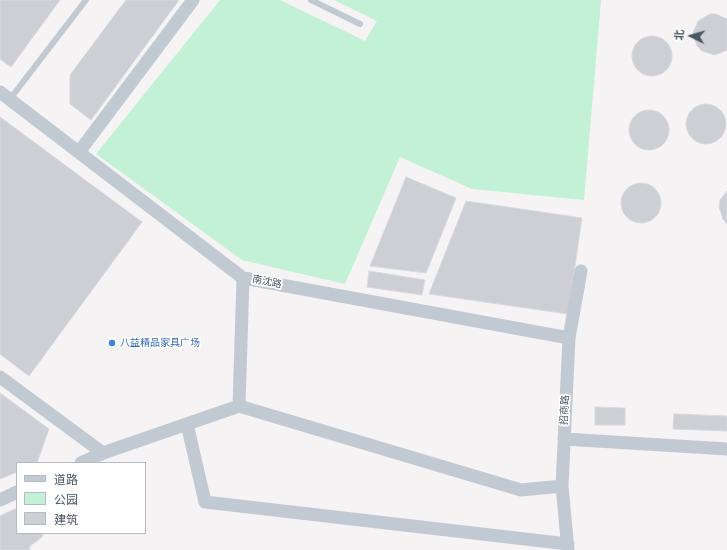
<!DOCTYPE html>
<meta charset="utf-8">
<style>
body{margin:0}
#map{position:relative;width:727px;height:550px;overflow:hidden;background:#f5f3f3;font-family:"PT Sans Narrow","Noto Sans SC",sans-serif}
canvas{display:block}
.legend{position:absolute;left:16px;top:462px;width:130px;height:72px;box-sizing:border-box;background:#fff;border:1px solid #b7bbc0;margin:0;padding:5px 7px;list-style:none;font-size:12px;color:#4a5661}
.legend li{display:flex;align-items:center;gap:8px;height:20px}
.legend b{width:20px;border:1px solid #b7bbc0}
.north{position:absolute;left:671px;top:16px;width:40px;height:40px;-webkit-text-stroke:3px #fff;paint-order:stroke;rotate:275deg;font-size:11px;font-weight:700;line-height:16px;text-align:center;color:#4a5661}
.north::after{content:'';display:block;margin:auto;width:14px;height:18px;background:#4a5661;clip-path:polygon(50% 0,100% 100%,50% 72%,0 100%)}
</style>
<div id="map">
<canvas width="727" height="550"></canvas>
<ul class="legend">
<li><b style="height:5px;background:#c1cad2"></b>道路</li>
<li><b style="height:11px;background:#c3f1d5"></b>公园</li>
<li><b style="height:11px;background:#cdcfd5"></b>建筑</li>
</ul>
<div class="north">北</div>
</div>
<script>
const context = document.querySelector('canvas').getContext('2d');
context.lineJoin = 'round';
function fill(path, color) { context.fillStyle = color; context.fill(path, 'evenodd'); }
const toPath = rows => new Path2D(rows.map(r => 'M' + r).join(''));
function strokePath(path, color, width, dash) { context.strokeStyle = color; context.lineWidth = width; context.lineCap = dash ? 'butt' : 'round'; context.setLineDash(dash || []); context.stroke(path); }
function label(font, color, halo, rows, align = 'center') {
  context.font = font + ' "PT Sans Narrow","Noto Sans SC",sans-serif'; context.lineWidth = 3.5; context.setLineDash([]); context.textBaseline = 'middle'; context.strokeStyle = halo; context.fillStyle = color; for (const [text, x, y, turn = 0] of rows) {
    context.save(); context.translate(x, y); context.rotate((+turn || 0) * Math.PI / 180); context.textAlign = isNaN(turn) ? turn : align; if (halo) context.strokeText(text, 0, 0); context.fillText(text, 0, 0); context.restore();
  }
}
fill(toPath([
 [220,0,280,0,365,41,377,21,334,0,601,0,584,200,472,189,400,157,345,284,242,260,96,154]
]), '#c3f1d5');
const building = toPath([
 [0,0,60,0,11,67,0,59,0,0],
 [126,0,179,0,91,120,70,104,70,75,126,0],
 [710,14,716,14,727,19,727,50,715,55,702,51,697,46,693,33,698,21,710,14],
 '632 56a20 20 0 1 1 40 0a20 20 0 1 1-40 0Z',
 '686 124a20 20 0 1 1 40 0a20 20 0 1 1-40 0Z',
 '629 130a20 20 0 1 1 40 0a20 20 0 1 1-40 0Z',
 [0,117,142,222,29,376,0,354,0,117],
 [406,177,456,198,426,273,370,266,406,177],
 '621 203a20 20 0 1 1 40 0a20 20 0 1 1-40 0Z',
 [727,191,727,224,723,219,719,207,720,200,727,191],
 [466,201,582,218,568,314,429,294,466,201],
 [369,271,425,280,422,295,367,287,369,271],
 [0,393,49,429,37,463,17,463,17,472,0,479,0,393],
 [595,407,625,408,625,425,595,425,595,407],
 [674,414,727,416,727,431,673,429,674,414],
 [17,508,17,533,42,533,43,536,29,547,30,550,0,550,0,516,17,508]
]);
fill(building, '#cdcfd5');
strokePath(building, '#d7d9de', 1);
strokePath(toPath([
 [311,0,360,24],
 [10,99,86,0]
]), '#c1cad2', 6);
strokePath(toPath([
 [0,92,243,278,569,338],
 [79,152,193,0],
 [0,377,103,453],
 [239,406,521,490,562,486],
 [187,424,205,502,568,544],
 [564,439,727,449],
 [81,463,103,453,239,406,243,278],
 [0,500,17,492],
 [568,550,562,486,569,338,581,271]
]), '#c1cad2', 13);
for (const [x, y, r, color] of [
 [112,343,4,"#3f7fe0"]
]) { const dot = new Path2D(); dot.arc(x, y, r, 0, 2 * Math.PI); context.fillStyle = color; context.fill(dot); strokePath(dot, '#fff', 1.5); }
label('10px', '#4a5661', '#fff', [
 ["南沈路",267,282,11],
 ["招商路",565,410,-87]
]);
label('10px', '#366cbe', '#fff', [
 ["八益精品家具广场",120,343]
], 'left');
</script>
